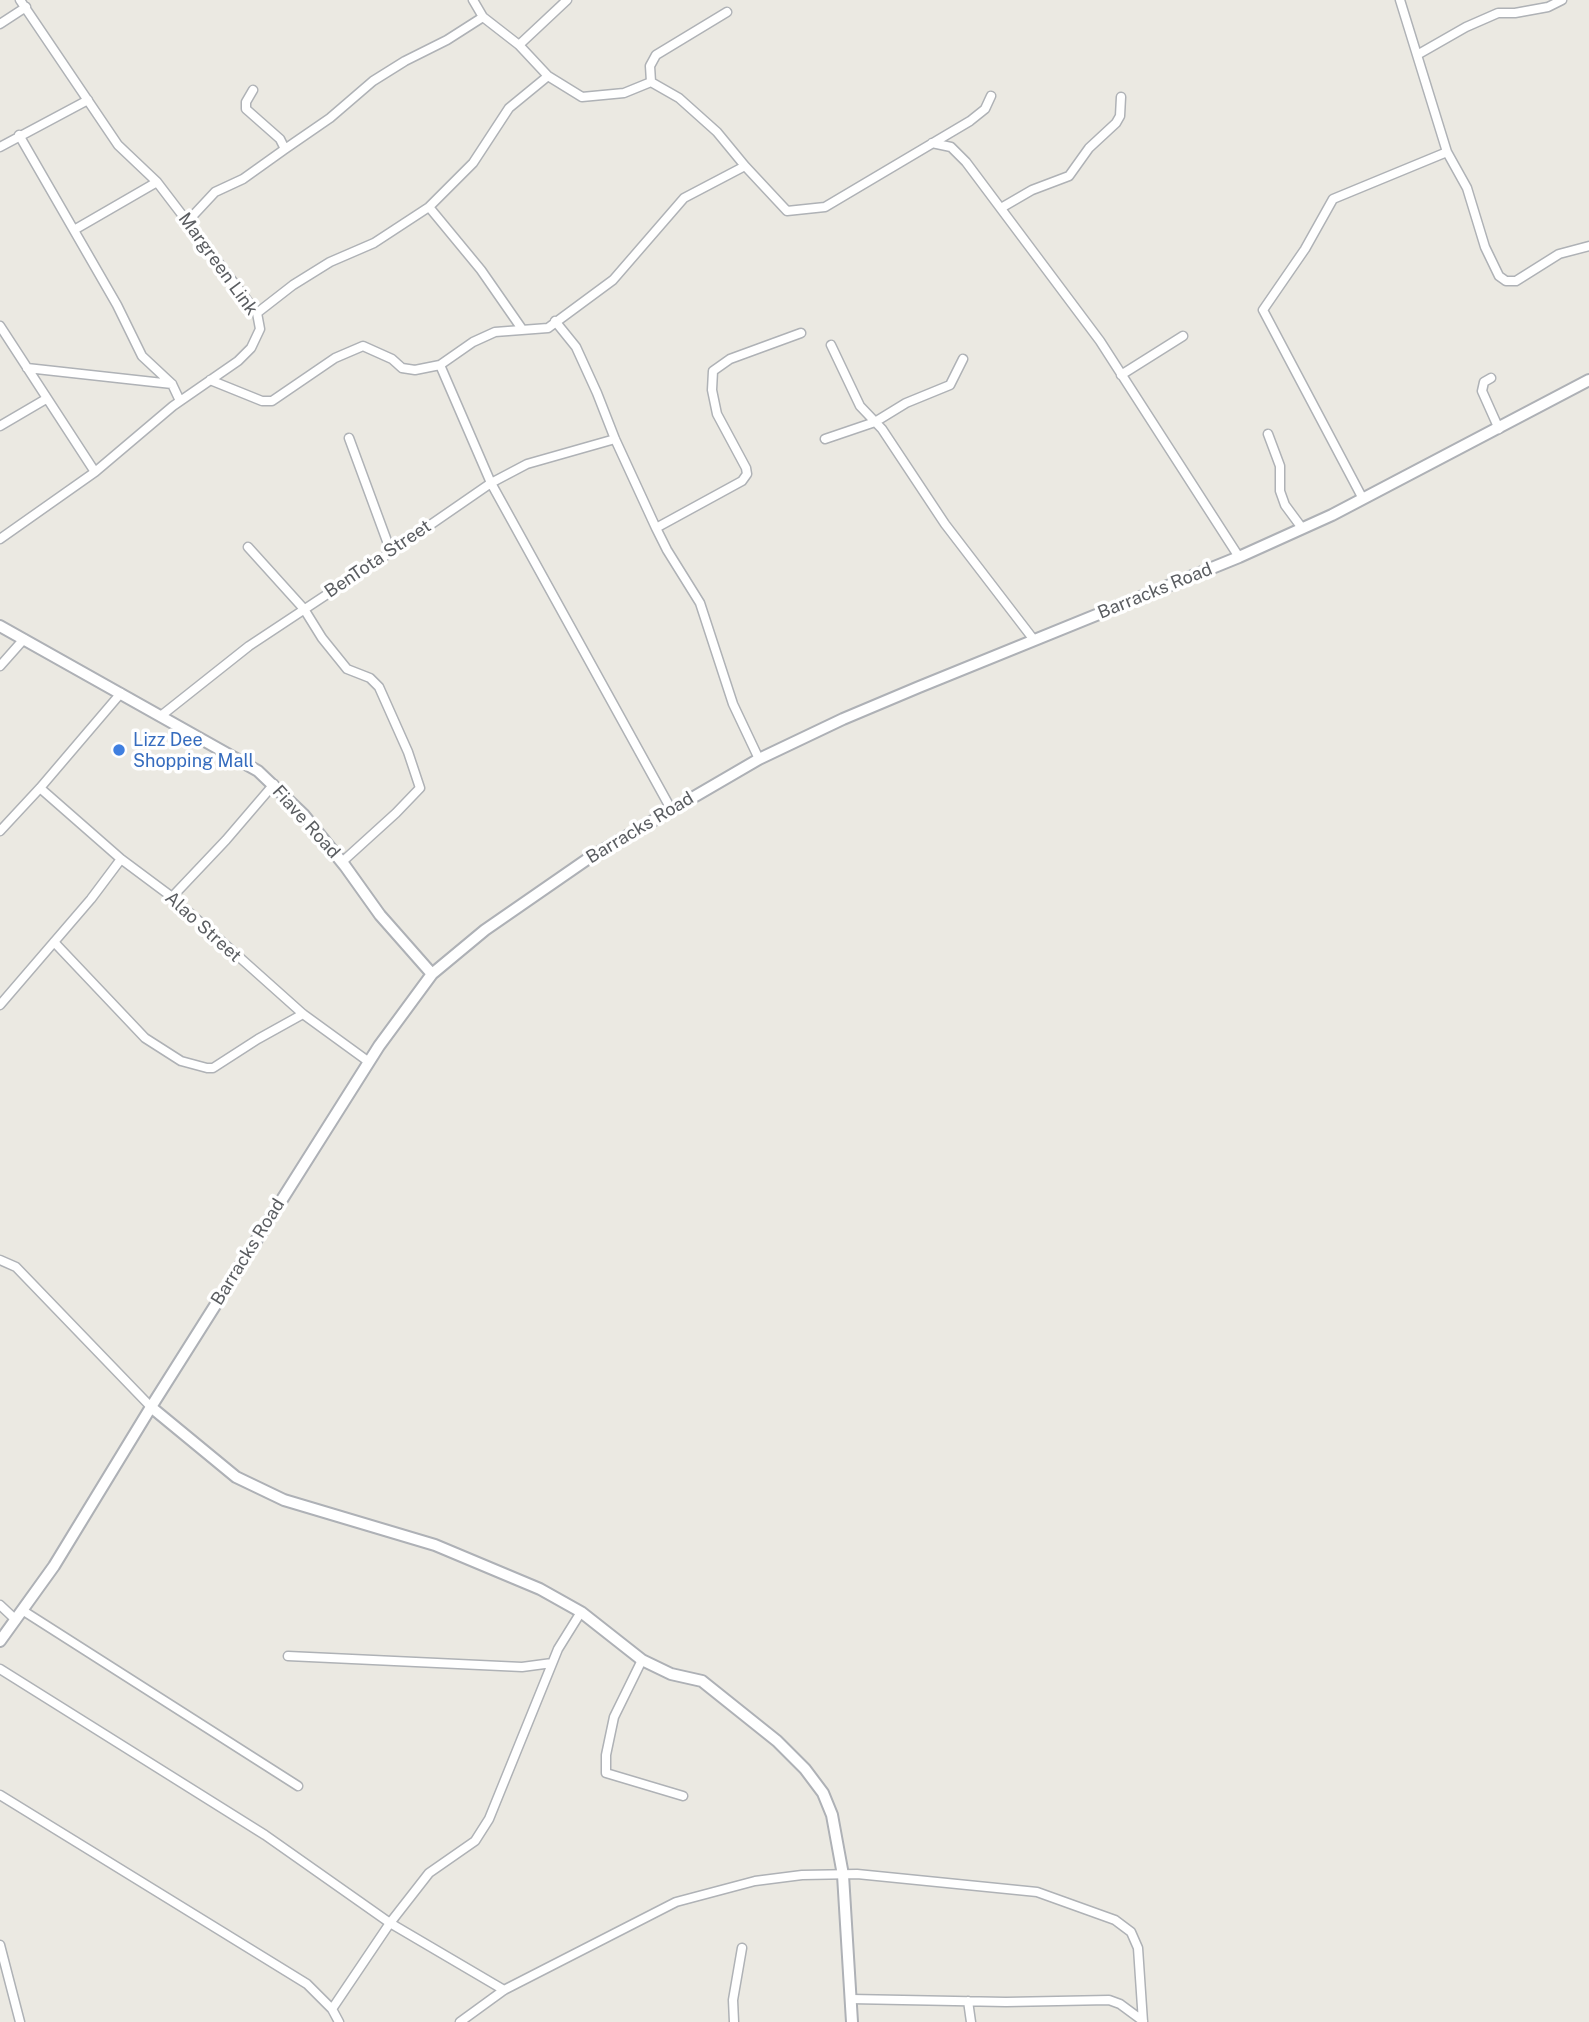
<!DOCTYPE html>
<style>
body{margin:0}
canvas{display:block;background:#ebe9e2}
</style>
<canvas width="1589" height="2022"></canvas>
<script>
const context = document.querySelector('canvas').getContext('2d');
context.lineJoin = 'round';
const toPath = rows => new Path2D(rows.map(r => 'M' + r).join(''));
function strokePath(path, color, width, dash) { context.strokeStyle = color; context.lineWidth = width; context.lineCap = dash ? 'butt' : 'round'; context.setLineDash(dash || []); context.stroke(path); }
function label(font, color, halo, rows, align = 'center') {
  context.font = font + ' "Public Sans",sans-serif'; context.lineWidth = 7; context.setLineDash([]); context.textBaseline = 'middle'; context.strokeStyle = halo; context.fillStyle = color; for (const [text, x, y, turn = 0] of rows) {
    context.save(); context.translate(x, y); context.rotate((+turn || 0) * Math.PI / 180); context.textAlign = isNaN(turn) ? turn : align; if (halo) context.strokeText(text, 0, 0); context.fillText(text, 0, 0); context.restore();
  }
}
const street = toPath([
 [1400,0,1447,152,1467,188,1485,247,1499,276,1506,281,1516,281,1559,254,1589,246],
 [0,24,26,7],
 [519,45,567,0],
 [1417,55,1466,27,1498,13,1515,13,1548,7,1562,0],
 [651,82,650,66,656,55,727,12],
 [253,90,246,102,246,109,280,139,285,149],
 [19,135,117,305,142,356,172,384,180,401],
 [932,143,951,147,966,162,1100,341,1239,557],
 [0,147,88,100],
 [745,166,787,211,825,207,970,121,985,109,991,96],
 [429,207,481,270,522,329],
 [1001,208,1032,190,1069,176,1089,148,1116,123,1120,116,1121,97],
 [187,222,215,192,243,179,285,149,330,118,373,81,405,61,447,40,483,17],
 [74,230,157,182],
 [257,313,293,285,330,262,374,243,429,207,473,163,509,108,548,76],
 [555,321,576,347,597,393,615,439,656,528,667,550,700,603,733,704,759,759],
 [0,326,95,472],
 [831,345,860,406,882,429,945,524,1034,640],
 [440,365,491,483,671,809],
 [27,368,172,384],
 [1121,375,1183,336],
 [1491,378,1484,382,1482,391,1499,429],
 [210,380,262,401,272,401,335,358,363,346,392,359,402,368,415,370,440,365,473,342,495,332,548,328,613,280,684,198,745,166,717,132,679,98,651,82,624,93,582,97,548,76,519,45,483,17,473,0],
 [0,426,46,399],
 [1268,434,1280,466,1280,491,1285,505,1302,528],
 [349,438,391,552],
 [825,439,875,422,906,403,950,385,963,359],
 [1363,499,1263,310,1305,249,1333,199,1447,152],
 [656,528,742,481,747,474,746,468,717,414,712,390,713,371,730,359,801,333],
 [0,539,95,472,173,406,238,361,251,348,260,329,257,313,157,182,118,145,20,0],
 [248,547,304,609,322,638,347,669,370,678,379,687,408,752,420,788,396,813,342,862],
 [0,666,24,639],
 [162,715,249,646,391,552,491,483,527,464,615,439],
 [40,788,121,859,172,897,303,1014,369,1062],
 [0,831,40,788,121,693],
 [172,897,226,840,274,784],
 [54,942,145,1038,181,1061,207,1068,213,1068,258,1039,303,1014],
 [0,1005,91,899,121,859],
 [0,1260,16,1267,151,1407],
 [0,1605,16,1620],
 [22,1610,298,1786],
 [288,1656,522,1667,552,1663],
 [642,1660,614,1717,606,1755,606,1773,683,1796],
 [0,1669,265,1835,390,1923,504,1990],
 [0,1795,307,1984,332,2009,339,2022],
 [0,1945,20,2022],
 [851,1999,1006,2002,1109,2000,1120,2004,1143,2021],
 [968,2001,971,2022],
 [332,2009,390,1923,429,1873,475,1841,489,1819,558,1649,581,1612],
 [460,2022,504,1990,676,1902,755,1881,802,1875,857,1874,1037,1892,1115,1920,1131,1932,1138,1948,1143,2022],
 [734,2022,733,2000,742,1948]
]);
const secondary = toPath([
 [0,626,258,771,303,814,345,866,380,915,432,974],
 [151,1407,236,1477,284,1500,435,1545,540,1589,581,1612,642,1660,671,1674,702,1681,777,1741,805,1769,823,1793,832,1815,843,1875,852,2022],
 [0,1641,54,1566,151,1407,379,1046,432,974,485,930,589,858,759,759,843,719,919,687,1239,557,1332,515,1589,380]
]);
strokePath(street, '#afb2b6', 11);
strokePath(secondary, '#aeb1b6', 14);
strokePath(street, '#fff', 8);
strokePath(secondary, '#fff', 10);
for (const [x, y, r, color] of [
 [119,750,7,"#3f7fe0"]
]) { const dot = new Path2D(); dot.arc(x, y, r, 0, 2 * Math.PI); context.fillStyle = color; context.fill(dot); strokePath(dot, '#fff', 2.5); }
label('18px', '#5a5d61', '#fff', [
 ["Margreen Link",218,264,54],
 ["BenTota Street",378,559,-34],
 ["Barracks Road",1155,591,-22],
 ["Fiave Road",306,822,48],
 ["Barracks Road",640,828,-31],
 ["Alao Street",203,927,42],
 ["Barracks Road",248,1252,-58]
]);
label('18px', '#366cbe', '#fff', [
 ["Lizz Dee",133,740],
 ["Shopping Mall",133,761]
], 'left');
</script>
